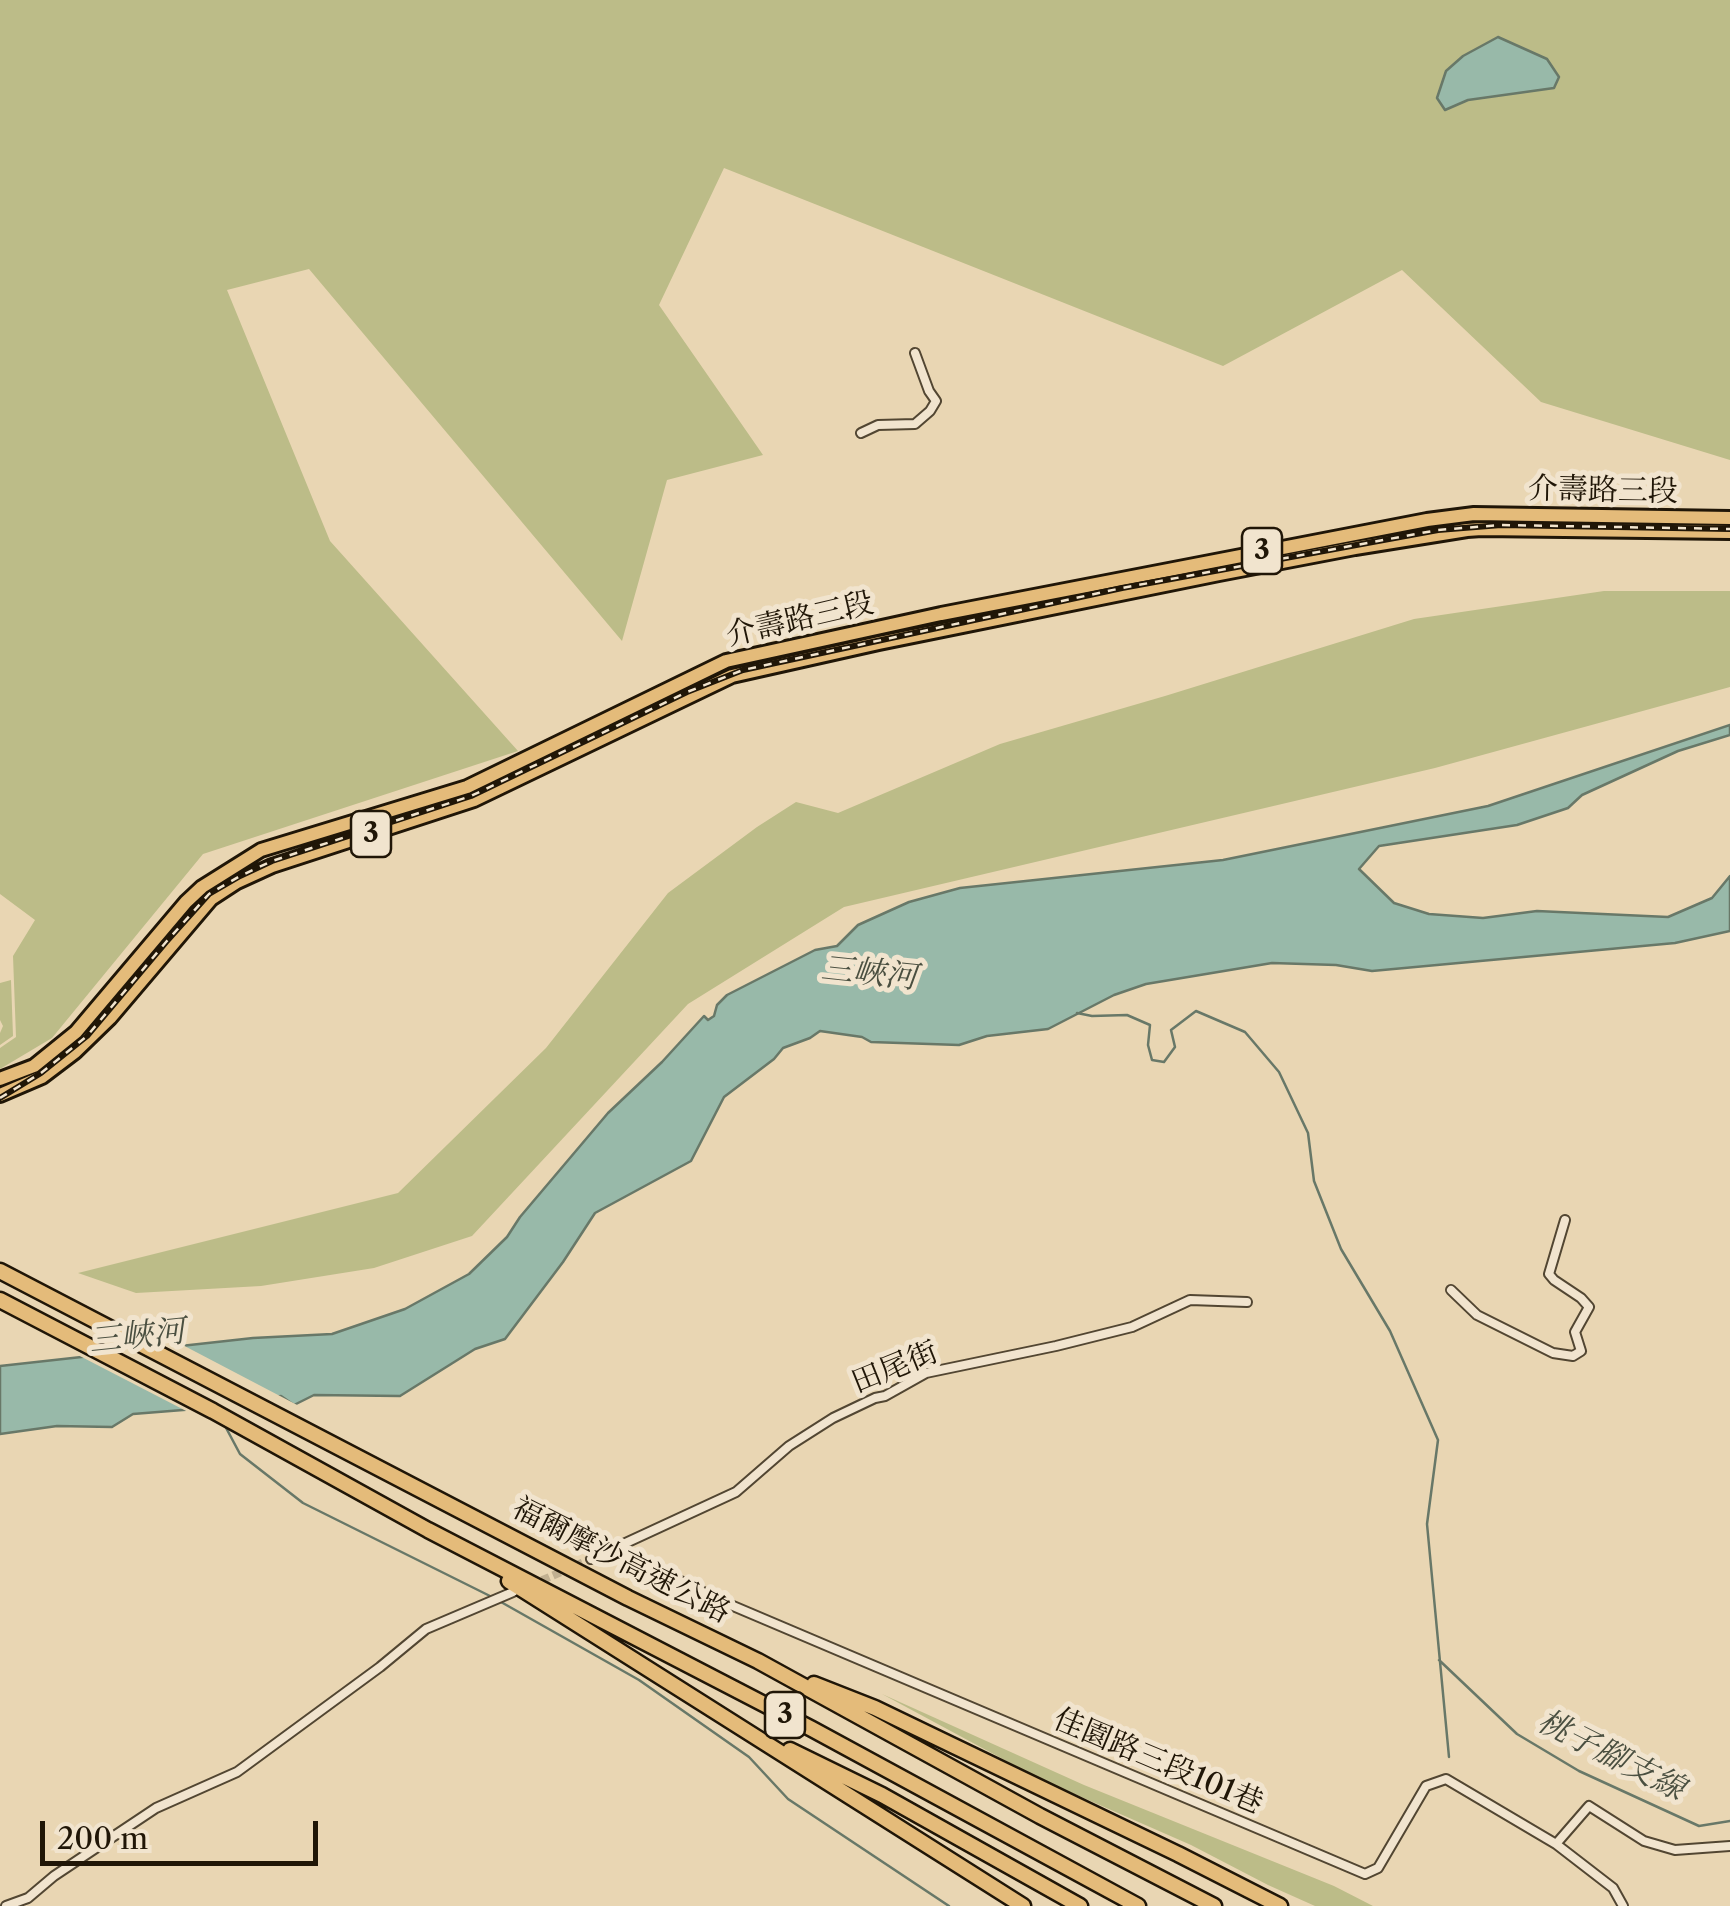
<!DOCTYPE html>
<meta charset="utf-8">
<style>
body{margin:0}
#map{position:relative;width:1730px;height:1906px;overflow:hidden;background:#e9d6b3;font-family:"Libre Caslon Text",serif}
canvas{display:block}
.scale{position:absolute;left:40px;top:1821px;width:278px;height:45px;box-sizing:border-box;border:5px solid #201607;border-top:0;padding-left:12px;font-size:30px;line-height:35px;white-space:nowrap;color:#201607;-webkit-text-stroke:8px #f1e4ce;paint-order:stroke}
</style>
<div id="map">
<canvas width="1730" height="1906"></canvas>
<div class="scale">200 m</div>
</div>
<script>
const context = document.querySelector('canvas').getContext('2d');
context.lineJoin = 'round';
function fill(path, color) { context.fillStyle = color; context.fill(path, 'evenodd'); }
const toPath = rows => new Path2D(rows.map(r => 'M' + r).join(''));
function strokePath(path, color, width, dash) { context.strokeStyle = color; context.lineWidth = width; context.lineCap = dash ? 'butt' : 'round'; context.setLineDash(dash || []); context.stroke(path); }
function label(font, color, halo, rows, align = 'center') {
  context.font = font + ' "Libre Caslon Text","Noto Serif TC",serif'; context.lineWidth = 10; context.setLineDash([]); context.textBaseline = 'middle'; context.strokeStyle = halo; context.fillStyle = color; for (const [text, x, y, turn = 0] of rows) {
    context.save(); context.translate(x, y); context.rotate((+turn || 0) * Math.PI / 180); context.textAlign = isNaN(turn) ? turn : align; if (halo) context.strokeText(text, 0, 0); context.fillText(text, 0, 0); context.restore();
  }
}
fill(toPath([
 [0,0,1730,0,1730,460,1541,402,1402,270,1223,366,724,168,659,305,763,455,667,480,622,641,309,269,227,290,330,541,518,751,203,854,52,1038,0,1069,0,1048,16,1037,13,956,35,920,0,894],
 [1604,591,1730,591,1730,687,1435,768,844,907,688,1004,472,1236,374,1268,261,1286,136,1293,78,1273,398,1193,546,1048,668,893,757,827,796,802,838,813,1000,744,1165,696,1414,619],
 [11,980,13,1036,0,1045,0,1033,3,1026,0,1020,0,983],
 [882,1694,1084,1785,1334,1886,1373,1906,1315,1906,1268,1885,1191,1845,1038,1778]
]), '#bcbc88');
const water = toPath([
 [1498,37,1547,59,1559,77,1554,88,1468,100,1445,110,1437,98,1446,71,1463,56,1498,37],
 [1730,725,1730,735,1678,751,1582,795,1568,808,1517,825,1379,846,1359,869,1394,903,1429,914,1483,918,1537,911,1668,917,1712,898,1730,876,1730,931,1675,943,1372,971,1336,965,1272,963,1146,984,1114,995,1048,1029,987,1036,959,1045,871,1042,862,1037,820,1031,810,1038,783,1048,774,1059,724,1097,691,1161,595,1213,563,1262,505,1339,475,1349,400,1396,314,1395,294,1405,281,1396,208,1408,133,1414,112,1427,57,1426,0,1434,0,1366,253,1338,332,1334,405,1309,469,1274,507,1237,520,1217,608,1113,662,1062,704,1016,708,1020,714,1016,717,1005,727,995,815,950,837,946,858,925,909,902,960,888,1223,860,1488,806,1730,725]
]);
fill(water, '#98b9a9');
strokePath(water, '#687868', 2.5);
fill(toPath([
 [175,1341,301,1407,292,1410,280,1401,192,1414,74,1353]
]), '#e9d6b3');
strokePath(toPath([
 [1077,1013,1092,1016,1127,1015,1150,1025,1148,1045,1152,1060,1164,1062,1175,1047,1171,1030,1196,1011,1245,1032,1279,1072,1308,1133,1314,1181,1341,1249,1390,1331,1438,1440,1427,1524,1449,1757],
 [224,1424,240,1454,303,1503,494,1598],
 [501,1602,639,1680,749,1757,788,1799,949,1906],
 [1439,1660,1517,1734,1579,1771,1699,1826,1730,1821]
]), '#687868', 2.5);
strokePath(toPath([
 [531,1585,591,1559]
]), '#c1b091', 8, [8, 4]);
const street = toPath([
 [861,433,878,425,915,424,930,411,936,401,929,391,915,353],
 [1451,1290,1477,1315,1553,1353,1573,1356,1581,1351,1575,1332,1589,1307,1581,1298,1554,1280,1549,1274,1565,1220],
 [614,1549,726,1603,1365,1874,1378,1868,1426,1786,1446,1779,1556,1844,1613,1888,1623,1906],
 [591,1559,736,1492,789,1446,833,1418,875,1398,885,1396,926,1373,1056,1346,1132,1327,1190,1300,1247,1302],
 [1556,1844,1589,1806,1644,1841,1675,1850,1730,1846],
 [6,1906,28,1898,54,1876,156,1808,237,1772,380,1667,426,1629,513,1592]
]);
const primary = toPath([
 [0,1079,34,1066,76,1032,186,902,202,887,261,850,467,787,726,661,941,614,1427,520,1474,514,1730,518],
 [0,1095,42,1077,75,1052,110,1018,211,899,237,882,272,866,474,800,732,676,879,643,1219,574,1355,548,1467,530,1482,529,1730,532]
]);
const highway = toPath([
 [0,1271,628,1598,758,1661,1040,1816,1214,1906],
 [0,1300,213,1411,428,1530,812,1729,1138,1906],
 [509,1581,1023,1906],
 [814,1684,875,1708,1178,1854,1280,1906],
 [790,1750,882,1795,1080,1906]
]);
strokePath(street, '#524632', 12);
strokePath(primary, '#201607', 18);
strokePath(highway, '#201607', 19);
strokePath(street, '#f1e4ce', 8);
strokePath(primary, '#e4bb7a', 12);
strokePath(highway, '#e4bb7a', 14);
const rail = toPath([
 [0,1098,41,1073,87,1036,166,942,209,894,240,876,272,861,471,796,687,692,743,670,1122,588,1438,530,1501,525,1730,529]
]);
strokePath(rail, '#201607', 6);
strokePath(rail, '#f1e4ce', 2.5, [8]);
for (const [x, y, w] of [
 [1262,551,40],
 [371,834,40],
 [785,1715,40]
]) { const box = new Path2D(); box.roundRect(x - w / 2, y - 23, w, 46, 8); context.fillStyle = '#f1e4ce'; context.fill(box); strokePath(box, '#201607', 2.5); }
label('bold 28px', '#201607', null, [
 ["3",1262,551],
 ["3",371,834],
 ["3",785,1715]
]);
label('30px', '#201607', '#f1e4ce', [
 ["介壽路三段",1603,491,1],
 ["介壽路三段",800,620,-13],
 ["田尾街",895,1368,-22],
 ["福爾摩沙高速公路",621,1561,27],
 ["佳園路三段101巷",1158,1762,23]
]);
label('italic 32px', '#4a4f40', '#f1e4ce', [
 ["三峽河",869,974,6],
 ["三峽河",137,1337,-6],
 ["桃子腳支線",1611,1756,27]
]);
</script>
